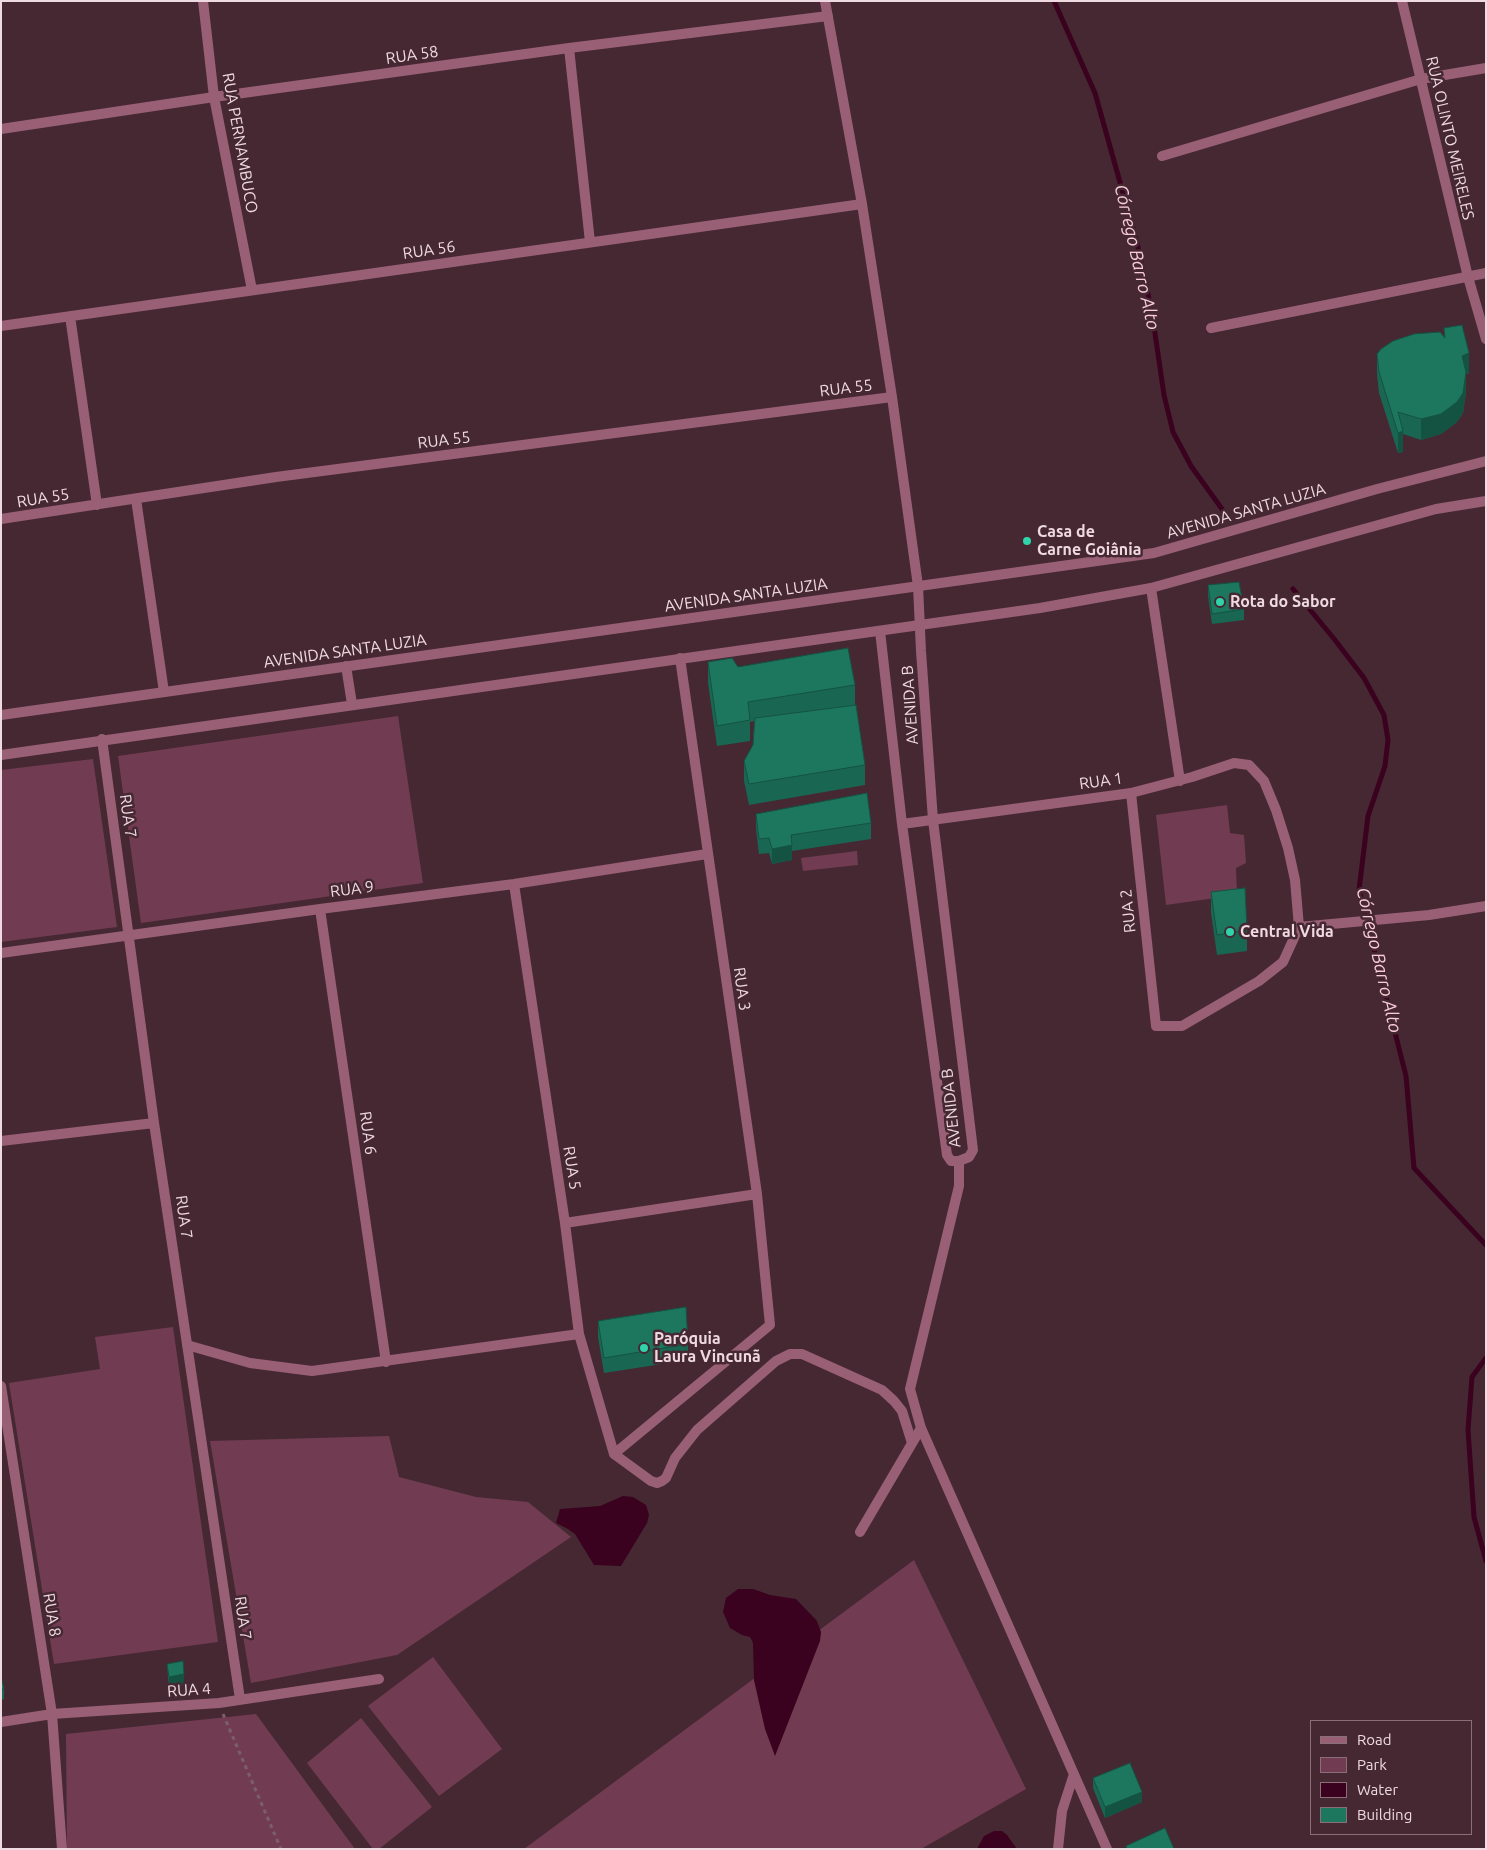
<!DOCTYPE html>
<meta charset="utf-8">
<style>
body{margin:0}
#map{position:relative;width:1487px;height:1850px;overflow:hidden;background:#462833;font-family:Ubuntu,sans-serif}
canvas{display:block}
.frame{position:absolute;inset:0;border:2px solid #efdae1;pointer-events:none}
.legend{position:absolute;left:1310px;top:1720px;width:162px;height:115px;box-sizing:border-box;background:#462833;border:1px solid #8a6f79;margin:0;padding:6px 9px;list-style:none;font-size:15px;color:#efdae1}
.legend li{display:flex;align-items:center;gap:10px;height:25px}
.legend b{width:25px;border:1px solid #8a6f79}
</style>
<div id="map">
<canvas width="1487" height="1850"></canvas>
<div class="frame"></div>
<ul class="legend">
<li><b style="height:6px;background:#996075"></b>Road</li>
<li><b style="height:14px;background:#713c51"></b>Park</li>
<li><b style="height:14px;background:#3a021e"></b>Water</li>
<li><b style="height:14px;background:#1d775f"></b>Building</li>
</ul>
</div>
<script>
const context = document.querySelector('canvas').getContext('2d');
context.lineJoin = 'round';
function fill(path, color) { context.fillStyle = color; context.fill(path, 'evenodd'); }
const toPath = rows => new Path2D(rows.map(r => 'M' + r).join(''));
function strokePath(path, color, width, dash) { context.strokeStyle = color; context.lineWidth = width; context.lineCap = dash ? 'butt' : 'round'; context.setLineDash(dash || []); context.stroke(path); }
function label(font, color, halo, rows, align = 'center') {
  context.font = font + ' Ubuntu,sans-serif'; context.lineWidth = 5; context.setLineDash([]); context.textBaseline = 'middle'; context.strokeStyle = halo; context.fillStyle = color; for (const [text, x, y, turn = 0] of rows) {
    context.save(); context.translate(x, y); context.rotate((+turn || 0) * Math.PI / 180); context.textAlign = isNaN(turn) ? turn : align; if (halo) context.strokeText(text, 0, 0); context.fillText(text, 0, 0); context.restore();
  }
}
fill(toPath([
 [398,716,423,883,141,923,118,756],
 [93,759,117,927,1,942,1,770],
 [1227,805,1230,833,1244,835,1246,863,1236,868,1237,895,1166,905,1156,815],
 [857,851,858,865,803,871,801,858],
 [173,1327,218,1642,54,1664,9,1383,100,1369,95,1337],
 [389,1436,399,1477,476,1497,528,1502,571,1537,397,1655,251,1683,210,1441],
 [914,1560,1026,1789,921,1849,524,1849],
 [433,1657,502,1749,439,1796,368,1706],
 [256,1714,355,1849,67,1849,66,1734],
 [361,1718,432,1807,379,1849,373,1849,307,1763]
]), '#713c51');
fill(toPath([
 [623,1496,633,1497,646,1505,649,1515,647,1523,621,1566,594,1565,575,1534,568,1529,556,1523,560,1509,600,1506],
 [738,1589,753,1589,770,1595,796,1599,817,1621,821,1632,820,1641,775,1756,765,1729,754,1680,753,1643,750,1637,742,1635,730,1628,723,1612,726,1598],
 [994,1831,1002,1831,1007,1835,1017,1849,977,1849,984,1836]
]), '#3a021e');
strokePath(toPath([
 [1054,1,1095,93,1137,243,1152,313,1164,395,1173,432,1191,466,1222,509],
 [1293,589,1335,640,1364,678,1384,715,1388,740,1385,766,1368,816,1359,890,1406,1076,1414,1168,1486,1245],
 [1486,1358,1472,1377,1468,1430,1474,1517,1486,1561]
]), '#3a021e', 5);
strokePath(toPath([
 [223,1714,281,1849]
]), '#7a5f69', 3, [4, 4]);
strokePath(toPath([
 [203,1,214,97,252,290],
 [825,1,862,204,892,397,918,586,921,651,933,820,973,1150,969,1157,959,1161,951,1161,947,1155,902,824,880,631],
 [569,48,590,242],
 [1,129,214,97,569,48,828,16],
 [1162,156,1421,79,1486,68],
 [70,316,97,505],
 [1,326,862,204],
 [1211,328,1486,273],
 [136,499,164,692],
 [1,519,276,477,892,397],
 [1151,588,1180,781],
 [102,739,154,1123,240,1699],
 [902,824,1131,793,1192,777,1234,763,1249,765,1264,781,1276,810,1288,848,1295,880,1299,927,1283,962,1259,981,1182,1026,1156,1026,1131,793],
 [514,884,565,1223,579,1334,614,1454],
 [320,909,386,1362],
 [1299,927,1429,915,1486,906],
 [1,953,320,909,514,884,707,854],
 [1,1141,154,1123],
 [565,1223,757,1194],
 [187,1345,250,1363,312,1371,579,1334],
 [1,1386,52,1714,62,1849],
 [921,1428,1107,1849],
 [614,1454,770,1325,757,1194,680,658],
 [614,1454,651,1481,657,1483,662,1481,666,1478,675,1458,697,1430,776,1361,790,1354,802,1354,882,1390,894,1401,902,1411,912,1443],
 [860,1532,921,1428,910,1389,959,1186,959,1161],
 [1,1722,52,1714,219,1703,379,1679],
 [1058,1849,1062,1811,1074,1774]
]), '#996075', 10);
strokePath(toPath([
 [1402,1,1468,277,1486,339],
 [346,666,352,704],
 [1,715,1154,553,1377,489,1486,461],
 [1,755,1040,608,1151,588,1436,509,1486,501]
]), '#996075', 10);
fill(toPath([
 [1444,328,1469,373,1466,374,1466,392,1463,413,1457,422,1441,434,1421,440,1403,434,1403,452,1398,453,1379,393,1377,374,1377,354,1444,337],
 [1208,585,1244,609,1244,620,1212,624,1208,596],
 [708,662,855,685,855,705,865,765,865,785,749,805,744,781,744,761,753,745,754,721,750,722,750,741,717,746,708,683],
 [756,814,871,823,871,839,792,851,792,860,772,864,769,853,759,854,756,829],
 [1211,892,1247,930,1247,951,1217,955,1211,913],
 [598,1321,688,1344,688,1360,604,1373,598,1337],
 [167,1664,184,1685,169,1688],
 [1,1676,4,1689,4,1699,1,1700],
 [1093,1778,1142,1802,1105,1818,1093,1788]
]), '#196652');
fill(toPath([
 [1469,353,1469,373,1466,374,1466,392,1463,413,1457,422,1441,434,1421,440,1421,419,1462,356],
 [1403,431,1403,452,1398,453,1398,433],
 [792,845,792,860,772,864,772,849],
 [184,1674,184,1685,169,1688,169,1677],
 [1142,1792,1142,1802,1105,1818,1105,1807]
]), '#145342');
const building = toPath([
 [1462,325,1469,353,1462,356,1466,372,1463,393,1457,402,1441,414,1421,419,1398,412,1403,431,1398,433,1379,372,1377,354,1381,349,1393,341,1414,334,1440,332,1445,338,1444,328,1462,325],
 [1239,582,1244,609,1212,614,1208,585,1239,582],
 [848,648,855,685,748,702,750,720,717,726,708,662,732,658,738,667,848,648],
 [856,705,865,765,749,784,744,761,753,745,755,718,856,705],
 [867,793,871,823,791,835,792,845,772,849,769,838,759,839,756,814,867,793],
 [1245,888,1247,930,1217,935,1211,892,1245,888],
 [686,1307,688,1344,604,1358,598,1321,686,1307],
 [183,1661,184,1674,169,1677,167,1664,183,1661],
 [1,1676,4,1689,1,1689,1,1676],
 [1130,1763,1142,1792,1105,1807,1093,1778,1130,1763],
 [1165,1828,1174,1849,1127,1849,1126,1846,1165,1828]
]);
fill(building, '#1d775f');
strokePath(building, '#145342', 1);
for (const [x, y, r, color] of [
 [1027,541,5,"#2fd4aa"],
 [1220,602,5,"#2fd4aa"],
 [1230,932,5,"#2fd4aa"],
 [644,1348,5,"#2fd4aa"]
]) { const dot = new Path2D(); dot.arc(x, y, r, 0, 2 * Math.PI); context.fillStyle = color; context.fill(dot); strokePath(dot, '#462833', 2); }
label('16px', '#efdae1', '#462833', [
 ["RUA 58",412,55,-8],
 ["RUA OLINTO MEIRELES",1450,138,77],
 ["RUA PERNAMBUCO",240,143,80],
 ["RUA 56",429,250,-8],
 ["RUA 55",846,388,-7],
 ["RUA 55",444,440,-7],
 ["RUA 55",43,498,-9],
 ["AVENIDA SANTA LUZIA",1246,511,-16],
 ["AVENIDA SANTA LUZIA",746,595,-8],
 ["AVENIDA SANTA LUZIA",345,651,-8],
 ["AVENIDA B",910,705,-94],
 ["RUA 1",1101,781,-8],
 ["RUA 7",128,816,82],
 ["RUA 9",352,889,-7],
 ["RUA 2",1128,911,-96],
 ["RUA 3",742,989,82],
 ["AVENIDA B",951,1108,-96],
 ["RUA 6",368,1133,82],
 ["RUA 5",572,1168,81],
 ["RUA 7",184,1217,82],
 ["RUA 8",52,1615,81],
 ["RUA 7",243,1618,82],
 ["RUA 4",189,1690,-4]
]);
label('bold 16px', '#efdae1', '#462833', [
 ["Casa de",1037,532],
 ["Carne Goiânia",1037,550],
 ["Rota do Sabor",1230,602],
 ["Central Vida",1240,932],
 ["Paróquia",654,1339],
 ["Laura Vincunã",654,1357]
], 'left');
label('italic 18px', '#f9cada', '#462833', [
 ["Córrego Barro Alto",1137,257,77],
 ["Córrego Barro Alto",1379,960,77]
]);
</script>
